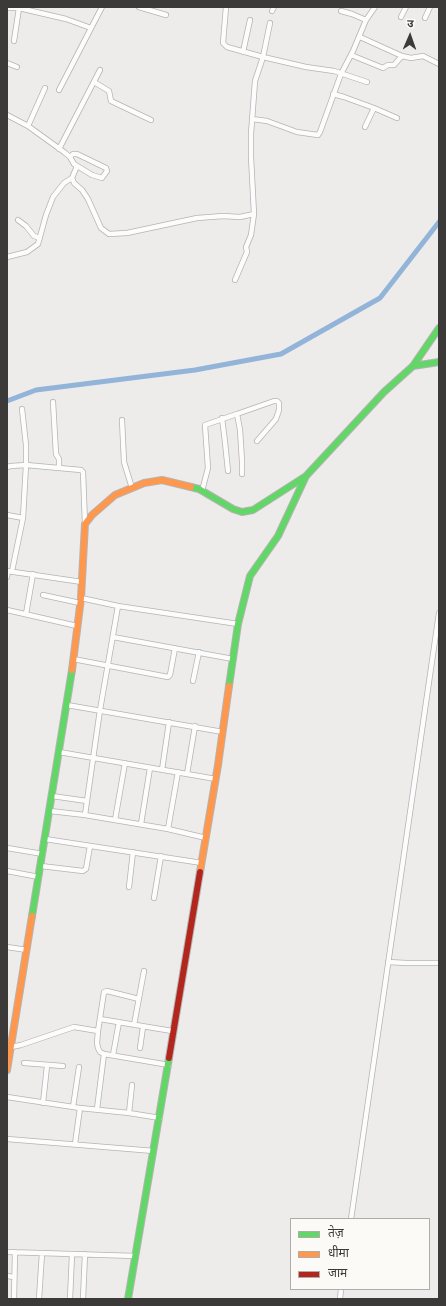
<!DOCTYPE html>
<meta charset="utf-8">
<style>
body{margin:0}
#map{position:relative;width:446px;height:1306px;overflow:hidden;background:#eeecea;font-family:"Work Sans","Noto Sans Devanagari",sans-serif}
canvas{display:block}
.frame{position:absolute;inset:0;border:8px solid #3b3a39;pointer-events:none}
.legend{position:absolute;left:290px;top:1218px;width:140px;height:72px;box-sizing:border-box;background:#fcfaf7;border:1px solid #afadab;margin:0;padding:5px 7px;list-style:none;font-size:12px;color:#3b3a39}
.legend li{display:flex;align-items:center;gap:8px;height:20px}
.legend b{width:20px;border:1px solid #afadab}
.north{position:absolute;left:390px;top:16px;width:40px;height:40px;-webkit-text-stroke:3px #fcfaf7;paint-order:stroke;rotate:2deg;font-size:11px;font-weight:700;line-height:16px;text-align:center;color:#3b3a39}
.north::after{content:'';display:block;margin:auto;width:14px;height:18px;background:#3b3a39;clip-path:polygon(50% 0,100% 100%,50% 72%,0 100%)}
</style>
<div id="map">
<canvas width="446" height="1306"></canvas>
<div class="frame"></div>
<ul class="legend">
<li><b style="height:5px;background:#63d668"></b>तेज़</li>
<li><b style="height:5px;background:#ff974d"></b>धीमा</li>
<li><b style="height:5px;background:#b3261e"></b>जाम</li>
</ul>
<div class="north">उ</div>
</div>
<script>
const context = document.querySelector('canvas').getContext('2d');
context.lineJoin = 'round';
const toPath = rows => new Path2D(rows.map(r => 'M' + r).join(''));
function strokePath(path, color, width, dash) { context.strokeStyle = color; context.lineWidth = width; context.lineCap = dash ? 'butt' : 'round'; context.setLineDash(dash || []); context.stroke(path); }
strokePath(toPath([
 [7,401,36,390,195,370,281,354,380,298,439,222]
]), '#92b4d9', 5);
const street = toPath([
 [139,7,166,15],
 [226,7,223,43,227,47,263,57,270,23],
 [7,8,19,8,66,19,91,28],
 [272,11,274,7],
 [341,11,352,14,366,20],
 [401,17,406,7],
 [425,18,430,7],
 [14,41,19,8],
 [243,52,250,20],
 [351,55,383,68,388,65,394,65,402,56,360,37],
 [402,56,411,58,423,56,439,64],
 [7,63,17,67],
 [94,82,109,91,111,101,151,120],
 [59,90,102,7],
 [333,94,344,97,374,108,397,118],
 [7,115,28,126,64,152,70,157,74,164,92,175,102,178,107,171,106,168,77,154,73,154,70,157],
 [252,119,267,121,297,132,318,135,320,132,341,74,353,51,366,20,375,7],
 [28,126,45,88],
 [365,127,374,108],
 [59,149,100,70],
 [77,166,72,178,74,183,82,190,88,199,101,228,109,234,127,233,197,218,223,216,240,217,254,214],
 [18,220,26,226,34,236,40,238],
 [7,257,27,252,38,244,46,215,53,197,64,183,72,178],
 [235,280,247,252,246,247,251,235,254,214,251,157,251,134,255,81,263,57,306,67,334,71,367,82],
 [53,402,56,454,59,459,59,468],
 [22,409,26,445,26,465,81,470,83,472,85,524],
 [237,414,274,401,277,401,279,403,279,410,276,419,257,441],
 [222,418,225,442,228,471],
 [122,420,124,462,132,488],
 [7,467,11,466,26,465,23,518,7,515],
 [202,491,208,468,205,425,237,414,240,430,242,461,242,474],
 [7,571,82,582],
 [12,571,23,518],
 [7,577,8,571],
 [43,595,80,603],
 [81,598,118,606,238,624],
 [7,610,77,626],
 [26,614,33,574],
 [113,637,233,659],
 [73,659,168,677,170,675,175,648],
 [193,681,199,652],
 [67,705,223,732],
 [59,752,216,779],
 [162,770,169,722],
 [187,774,195,726],
 [52,796,87,801],
 [50,811,85,815,168,829,206,838],
 [85,815,100,710,118,606],
 [115,820,125,763],
 [141,824,150,768],
 [168,829,178,772],
 [45,839,202,863],
 [7,848,43,854],
 [41,866,83,871,86,869,90,846],
 [7,871,39,877],
 [129,887,133,852],
 [154,898,161,856],
 [7,947,27,950],
 [388,962,406,963,439,963],
 [139,999,107,991,104,992,98,1031,97,1043,98,1048,100,1052,104,1054,169,1065],
 [100,1019,172,1031],
 [134,1025,144,971],
 [11,1047,21,1045,74,1027,98,1031],
 [140,1048,143,1027],
 [113,1055,119,1022],
 [24,1063,63,1066],
 [7,1097,80,1108,129,1113,160,1118],
 [43,1103,47,1066],
 [73,1107,79,1067],
 [97,1109,104,1054],
 [129,1113,132,1085],
 [7,1139,154,1151],
 [75,1144,80,1108],
 [351,1219,439,613],
 [7,1252,136,1256],
 [7,1276,14,1277],
 [14,1299,15,1252],
 [39,1299,42,1253],
 [70,1299,72,1254],
 [83,1299,85,1254],
 [340,1299,341,1289]
]);
const fast = toPath([
 [413,366,439,362],
 [191,487,199,489,233,509,242,512,253,510,306,476],
 [229,686,238,624,250,576,278,536,306,476,384,392,413,366,439,328],
 [32,916,72,670],
 [128,1299,169,1058]
]);
const slow = toPath([
 [72,670,81,598,85,524,92,515,115,495,144,483,162,480,191,487],
 [200,872,218,765,229,686],
 [7,1070,32,916]
]);
const jam = toPath([
 [169,1058,200,872]
]);
strokePath(street, '#b5b4b3', 6);
strokePath(fast, '#b5b4b3', 8);
strokePath(slow, '#b5b4b3', 8);
strokePath(jam, '#b5b4b3', 8);
strokePath(street, '#fcfcfc', 4.5);
strokePath(fast, '#63d668', 6);
strokePath(slow, '#ff974d', 6);
strokePath(jam, '#b3261e', 6);
</script>
